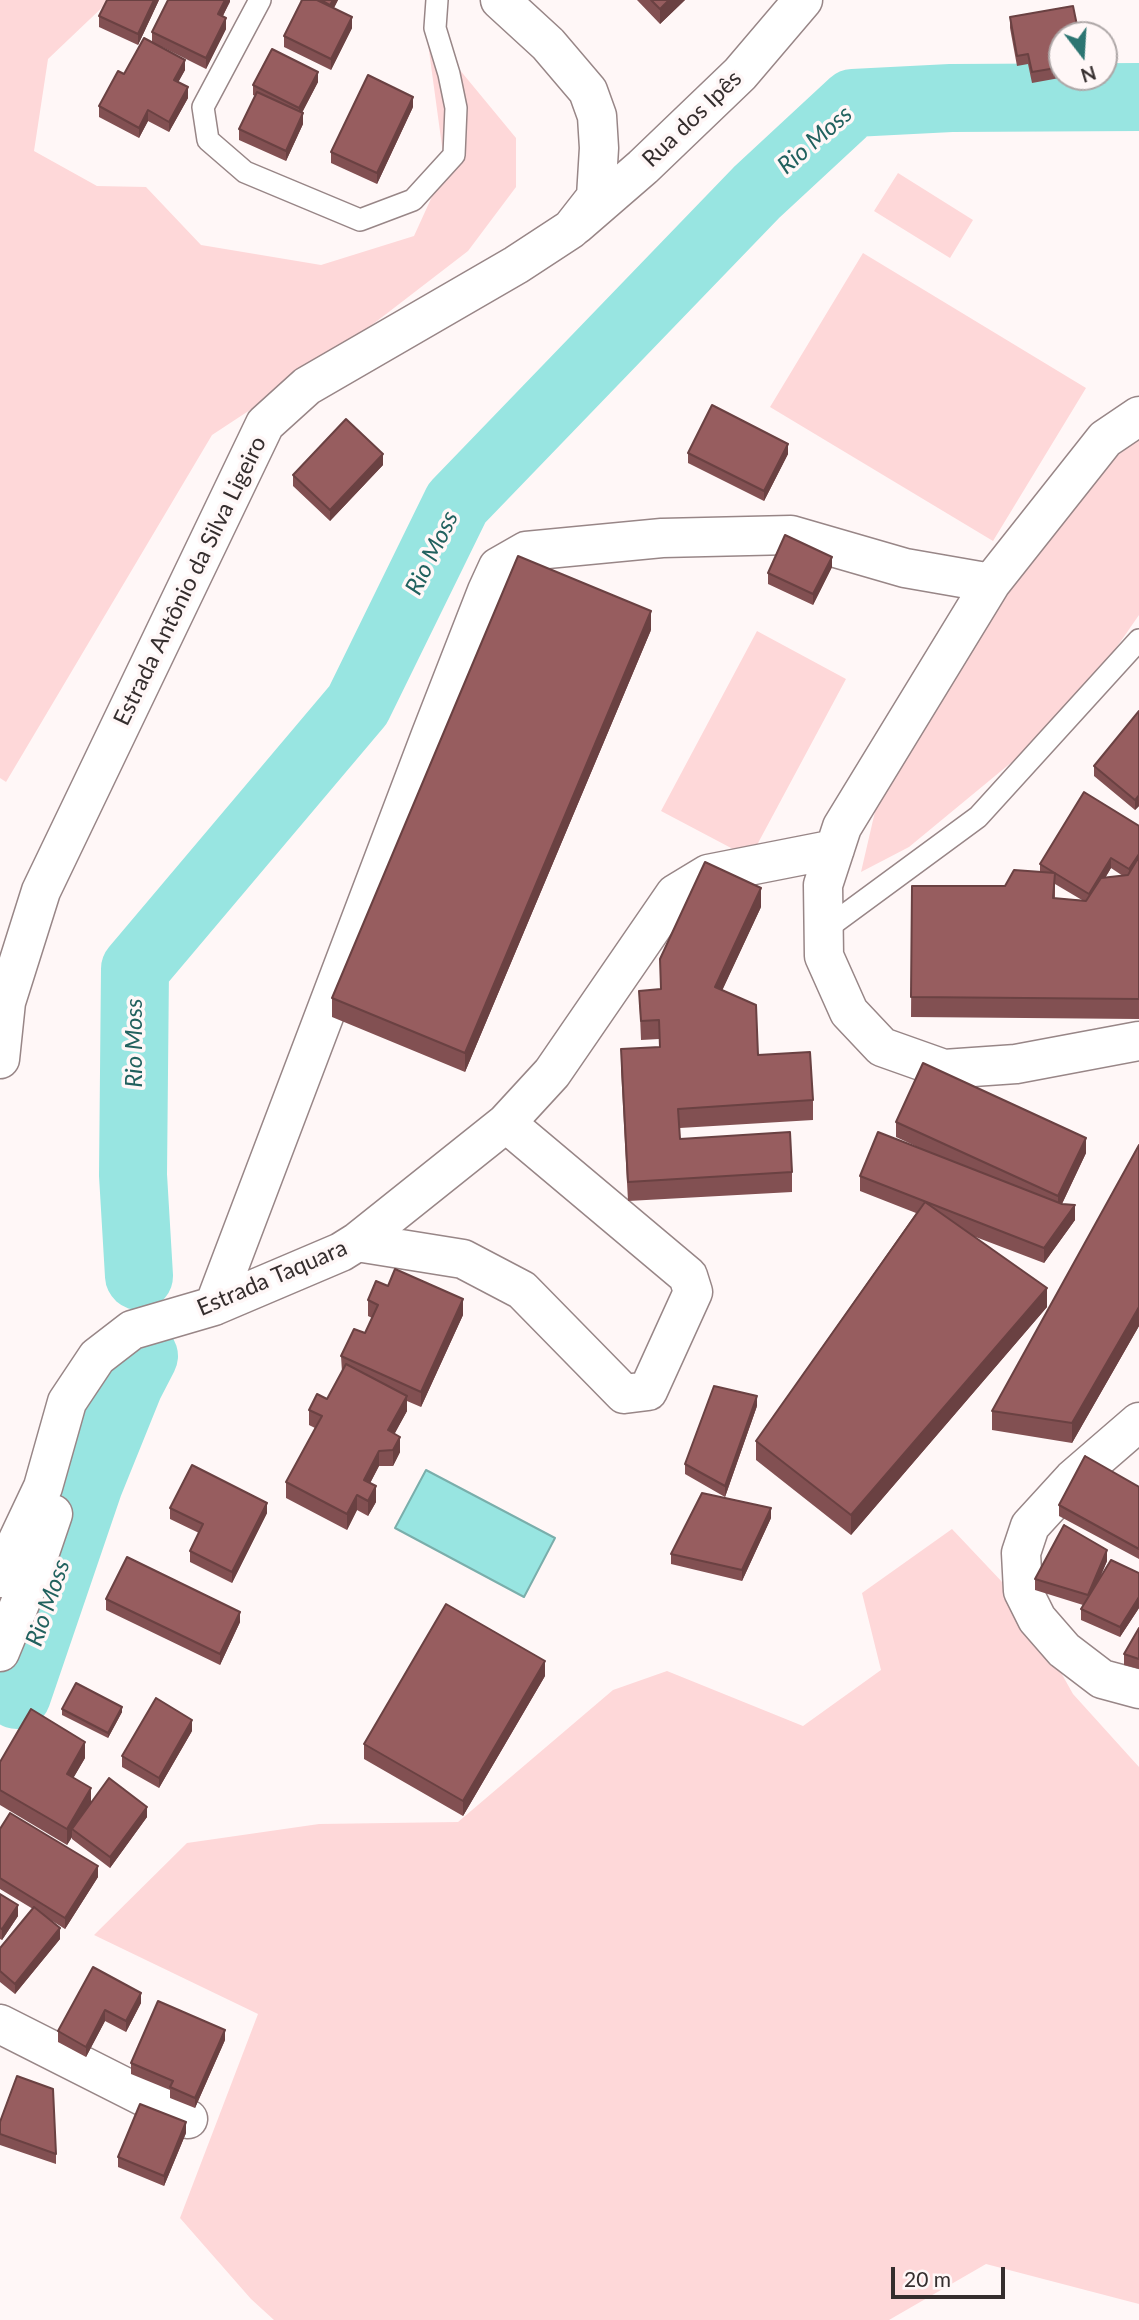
<!DOCTYPE html>
<meta charset="utf-8">
<style>
body{margin:0}
#map{position:relative;width:1139px;height:2320px;overflow:hidden;background:#fff7f7;font-family:Lato,sans-serif}
canvas{display:block}
.north{position:absolute;left:1048px;top:21px;width:70px;height:70px;box-sizing:border-box;background:#fff7f7;border:2px solid #aea7a7;border-radius:50%;rotate:163deg;font-size:19px;font-weight:700;line-height:28px;text-align:center;color:#352e2e}
.north::after{content:'';display:block;margin:auto;width:24px;height:32px;background:#2c7572;clip-path:polygon(50% 0,100% 100%,50% 72%,0 100%)}
.scale{position:absolute;left:891px;top:2267px;width:114px;height:32px;box-sizing:border-box;border:4px solid #352e2e;border-top:0;padding-left:9px;font-size:21px;line-height:24px;white-space:nowrap;color:#352e2e;-webkit-text-stroke:5px #fff7f7;paint-order:stroke}
</style>
<div id="map">
<canvas width="1139" height="2320"></canvas>
<div class="north">N</div>
<div class="scale">20 m</div>
</div>
<script>
const context = document.querySelector('canvas').getContext('2d');
context.lineJoin = 'round';
function fill(path, color) { context.fillStyle = color; context.fill(path, 'evenodd'); }
const toPath = rows => new Path2D(rows.map(r => 'M' + r).join(''));
function strokePath(path, color, width, dash) { context.strokeStyle = color; context.lineWidth = width; context.lineCap = dash ? 'butt' : 'round'; context.setLineDash(dash || []); context.stroke(path); }
function label(font, color, halo, rows, align = 'center') {
  context.font = font + ' Lato,sans-serif'; context.lineWidth = 7; context.setLineDash([]); context.textBaseline = 'middle'; context.strokeStyle = halo; context.fillStyle = color; for (const [text, x, y, turn = 0] of rows) {
    context.save(); context.translate(x, y); context.rotate((+turn || 0) * Math.PI / 180); context.textAlign = isNaN(turn) ? turn : align; if (halo) context.strokeText(text, 0, 0); context.fillText(text, 0, 0); context.restore();
  }
}
fill(toPath([
 [0,0,110,0,48,59,34,151,97,186,146,187,201,245,321,265,414,236,445,168,426,29,516,138,516,187,468,251,329,358,212,435,6,782,0,778],
 [898,173,973,220,950,258,874,211],
 [863,253,1086,388,993,541,770,407],
 [1139,439,1139,615,1114,651,1018,757,909,847,861,872,899,708,1020,530],
 [757,631,846,679,750,858,661,811],
 [952,1529,1022,1603,1073,1694,1139,1767,1139,2304,986,2264,889,2320,274,2320,251,2299,180,2218,258,2014,94,1935,187,1843,319,1824,458,1822,613,1690,667,1671,803,1726,881,1670,862,1593]
]), '#fed8d9');
const water = toPath([
 [426,1470,555,1538,524,1597,395,1528,426,1470]
]);
fill(water, '#98e5e1');
strokePath(water, '#7aaeab', 2);
strokePath(toPath([
 [139,1276,133,1175,135,969,358,705,457,503,757,192,853,103,951,98,1139,97],
 [17,1695,89,1484,129,1385,144,1356]
]), '#98e5e1', 68);
const service = toPath([
 [260,0,203,107,208,140,245,172,360,220,413,200,454,155,456,108,449,74,435,28,437,0],
 [823,931,978,817,1139,640]
]);
const minor = toPath([
 [576,225,643,167,740,74,803,0],
 [991,583,842,827,823,885,824,956,849,1012,882,1047,944,1069,1016,1064,1139,1041],
 [357,1242,506,1123,552,1073,675,894,708,874,835,849],
 [214,1306,430,737,487,591,498,567,526,551,662,538,791,535,905,568,991,583,1105,439,1139,416],
 [1139,1422,1073,1479,1030,1526,1021,1553,1023,1591,1037,1619,1064,1650,1102,1679,1139,1689],
 [0,1578,43,1487,67,1402,97,1357,132,1330,214,1306,341,1252,357,1242,463,1259,522,1290,624,1394,648,1391,693,1292,688,1276,506,1123],
 [0,1652,35,1567,53,1514],
 [0,2024,188,2119]
]);
const tertiary = toPath([
 [0,1059,6,1002,41,891,265,424,307,386,516,265,571,229,596,197,599,148,597,116,588,91,548,44,500,0]
]);
strokePath(service, '#988687', 24);
strokePath(minor, '#988687', 41);
strokePath(tertiary, '#988687', 41);
strokePath(service, '#fff', 21);
strokePath(minor, '#fff', 38);
strokePath(tertiary, '#fff', 38);
fill(toPath([
 [159,0,138,45,99,27,99,16],
 [230,0,223,16,226,29,206,69,162,47,185,70,178,82,188,98,169,132,148,121,139,138,99,117,99,106,124,74,152,42,152,32],
 [300,0,338,0,334,8,352,28,331,70,284,47,284,36,302,1],
 [637,0,685,0,660,24],
 [1010,17,1062,35,1062,77,1065,77,1032,83,1028,64,1017,66,1010,28],
 [318,82,302,113,303,124,286,161,239,140,239,129,255,96,253,95,253,85],
 [413,107,377,184,331,163,331,152],
 [688,453,788,454,764,501,688,463],
 [383,465,330,521,293,486,293,475],
 [832,567,813,605,768,584,768,573],
 [651,630,465,1072,332,1017,332,998],
 [1139,711,1139,806,1135,810,1094,776,1094,766],
 [1139,826,1139,1019,911,1017,912,886,1005,886,1040,872,1040,864],
 [1111,868,1123,876,1105,878],
 [1055,884,1082,900,1055,898],
 [761,907,722,990,758,1055,813,1100,813,1120,680,1128,680,1139,792,1172,792,1192,628,1201,621,1069,621,1049,659,1047,659,1039,641,1040,639,991,660,989,660,959],
 [896,1122,1086,1153,1062,1204,1075,1220,1044,1263,973,1236,1047,1307,851,1535,756,1460,756,1441,916,1213,860,1191,860,1176,924,1150,896,1137],
 [1139,1145,1139,1326,1072,1443,992,1430,992,1411],
 [388,1286,463,1315,421,1407,407,1401,407,1411,394,1434,400,1452,393,1466,379,1466,370,1483,376,1502,368,1516,357,1510,347,1530,286,1498,286,1482,315,1428,309,1425,309,1410,327,1399,342,1372,341,1356,365,1333,372,1318,368,1316,368,1300],
 [757,1406,725,1497,685,1474,685,1464],
 [1139,1487,1139,1559,1059,1516,1059,1505],
 [170,1508,267,1513,232,1583,190,1562,190,1551,199,1533,170,1519],
 [771,1518,742,1581,671,1564,671,1554],
 [1107,1561,1100,1577,1139,1573,1139,1608,1120,1637,1081,1620,1081,1609,1083,1605,1035,1590,1035,1579],
 [106,1599,240,1622,220,1665,106,1610],
 [1139,1628,1139,1669,1124,1665,1124,1654],
 [545,1676,463,1816,364,1759,364,1744],
 [62,1709,122,1712,108,1738,62,1715],
 [192,1731,159,1788,122,1767,122,1756],
 [85,1758,73,1778,91,1803,147,1817,110,1868,72,1839,72,1837,67,1845,0,1805,0,1762],
 [0,1829,98,1877,65,1929,46,1917,60,1939,15,1994,0,1982,0,1948,33,1909,0,1889],
 [0,1894,18,1916,2,1940,0,1939],
 [93,1967,141,2003,126,2032,105,2021,86,2057,58,2042,58,2031],
 [225,2040,195,2108,170,2098,170,2090,131,2074,131,2063],
 [0,2122,56,2154,56,2164,0,2145],
 [186,2133,164,2186,118,2167,118,2157]
]), '#825052');
fill(toPath([
 [154,0,159,0,138,45,138,34],
 [225,0,230,0,230,2,218,25,218,14],
 [333,0,338,0,330,15,330,5],
 [669,0,685,0,660,24,660,9],
 [352,17,352,28,331,70,331,59],
 [226,18,226,29,206,69,206,58],
 [185,60,185,70,174,90,174,80],
 [318,72,318,82,299,118,299,108],
 [188,87,188,98,169,132,169,122],
 [413,97,413,107,377,184,377,173],
 [148,110,148,121,139,138,139,128],
 [303,113,303,124,286,161,286,151],
 [788,444,788,454,764,501,764,491],
 [383,454,383,465,330,521,330,510],
 [832,557,832,567,813,605,813,594],
 [651,611,651,630,465,1072,465,1053],
 [1139,795,1139,806,1135,810,1135,800],
 [1139,854,1139,864,1129,880,1129,869],
 [1111,858,1111,868,1089,905,1089,894],
 [761,888,761,907,715,1006,715,987],
 [1086,1138,1086,1153,1058,1212,1058,1196],
 [1075,1205,1075,1220,1044,1263,1044,1248],
 [1047,1288,1047,1307,851,1535,851,1515],
 [463,1299,463,1315,421,1407,421,1392],
 [1139,1307,1139,1326,1072,1443,1072,1423],
 [407,1396,407,1411,388,1446,388,1430],
 [757,1396,757,1406,725,1497,725,1486],
 [400,1437,400,1452,393,1466,393,1450],
 [379,1451,379,1466,364,1495,364,1480],
 [376,1486,376,1502,368,1516,368,1501],
 [357,1495,357,1510,347,1530,347,1514],
 [267,1503,267,1513,232,1583,232,1572],
 [771,1508,771,1518,742,1581,742,1570],
 [1107,1550,1107,1561,1088,1606,1088,1595],
 [1139,1597,1139,1608,1120,1637,1120,1627],
 [240,1612,240,1622,220,1665,220,1654],
 [545,1661,545,1676,463,1816,463,1801],
 [122,1707,122,1712,108,1738,108,1733],
 [192,1720,192,1731,159,1788,159,1778],
 [85,1742,85,1758,67,1789,67,1774],
 [91,1788,91,1804,72,1829,72,1837,67,1845,67,1829],
 [147,1807,147,1817,110,1868,110,1857],
 [98,1866,98,1877,65,1929,65,1918],
 [18,1905,18,1916,2,1940,2,1929],
 [60,1928,60,1939,15,1994,15,1984],
 [141,1993,141,2003,126,2032,126,2021],
 [105,2010,105,2021,86,2057,86,2047],
 [225,2030,225,2040,195,2108,195,2098],
 [186,2122,186,2133,164,2186,164,2176]
]), '#6a4142');
const building = toPath([
 [107,0,154,0,138,34,99,16,107,0],
 [168,0,225,0,218,14,226,18,206,58,152,32,168,0],
 [302,0,317,0,352,17,331,59,284,36,302,0],
 [321,0,333,0,330,5,321,0],
 [651,0,669,0,660,9,651,0],
 [1073,6,1079,35,1062,35,1062,67,1032,72,1028,54,1017,56,1010,17,1073,6],
 [144,38,185,60,174,80,188,87,169,122,148,110,139,128,99,106,118,71,124,74,144,38],
 [272,49,318,72,299,108,253,85,272,49],
 [368,75,413,97,377,173,331,152,368,75],
 [257,92,303,113,286,151,239,129,257,92],
 [712,405,788,444,764,491,688,453,712,405],
 [346,419,383,454,330,510,293,475,346,419],
 [785,535,832,557,813,594,768,573,785,535],
 [518,556,651,611,465,1053,332,998,518,556],
 [1139,711,1139,795,1135,800,1094,766,1139,711],
 [1084,792,1139,826,1139,854,1129,869,1111,858,1089,894,1040,864,1084,792],
 [1137,860,1139,860,1139,999,911,997,912,886,1005,886,1014,870,1055,873,1053,898,1086,901,1101,878,1128,875,1137,860],
 [705,862,761,888,715,987,756,1005,758,1055,810,1052,813,1100,678,1109,680,1139,790,1132,792,1172,628,1182,621,1049,660,1047,659,1020,641,1021,639,991,661,989,660,959,705,862],
 [923,1063,1086,1138,1058,1196,896,1122,923,1063],
 [878,1132,1062,1204,1075,1205,1044,1248,860,1176,878,1132],
 [1139,1145,1139,1307,1072,1423,992,1411,1139,1145],
 [925,1202,1047,1288,851,1515,756,1441,925,1202],
 [395,1269,463,1299,421,1392,341,1356,354,1329,365,1333,378,1305,368,1300,376,1281,388,1286,395,1269],
 [346,1364,407,1396,388,1430,400,1437,393,1450,379,1451,364,1480,376,1486,368,1501,357,1495,347,1514,286,1482,322,1416,309,1410,317,1394,327,1399,346,1364],
 [714,1386,757,1396,725,1486,685,1464,714,1386],
 [1085,1456,1139,1487,1139,1549,1059,1505,1085,1456],
 [192,1465,267,1503,232,1572,190,1551,203,1524,170,1508,192,1465],
 [702,1493,771,1508,742,1570,671,1554,702,1493],
 [1064,1525,1107,1550,1088,1595,1035,1579,1064,1525],
 [127,1557,240,1612,220,1654,106,1599,127,1557],
 [1111,1560,1139,1573,1139,1597,1120,1627,1081,1609,1111,1560],
 [446,1604,545,1661,463,1801,364,1744,446,1604],
 [1139,1628,1139,1659,1124,1654,1139,1628],
 [76,1683,122,1707,108,1733,62,1709,76,1683],
 [156,1698,192,1720,159,1778,122,1756,156,1698],
 [31,1709,85,1742,67,1774,91,1788,67,1829,0,1790,0,1762,31,1709],
 [109,1778,147,1807,110,1857,72,1829,109,1778],
 [10,1813,98,1866,65,1918,0,1878,0,1829,10,1813],
 [0,1894,18,1905,2,1929,0,1928,0,1894],
 [34,1907,60,1928,15,1984,0,1971,0,1948,34,1907],
 [93,1967,141,1993,126,2021,105,2010,86,2047,58,2031,93,1967],
 [158,2001,225,2030,195,2098,170,2087,173,2081,131,2063,158,2001],
 [17,2076,53,2089,56,2154,0,2134,0,2122,17,2076],
 [140,2104,186,2122,164,2176,118,2157,140,2104]
]);
fill(building, '#975d5f');
strokePath(building, '#6a4142', 2);
label('23px', '#352e2e', '#fff7f7', [
 ["Rua dos Ipês",692,119,-44],
 ["Estrada Antônio da Silva Ligeiro",190,581,-64],
 ["Estrada Taquara",272,1278,-23]
]);
label('italic 24px', '#21615e', '#fff7f7', [
 ["Rio Moss",815,140,-41],
 ["Rio Moss",432,553,-64],
 ["Rio Moss",134,1043,-90],
 ["Rio Moss",48,1603,-71]
]);
</script>
